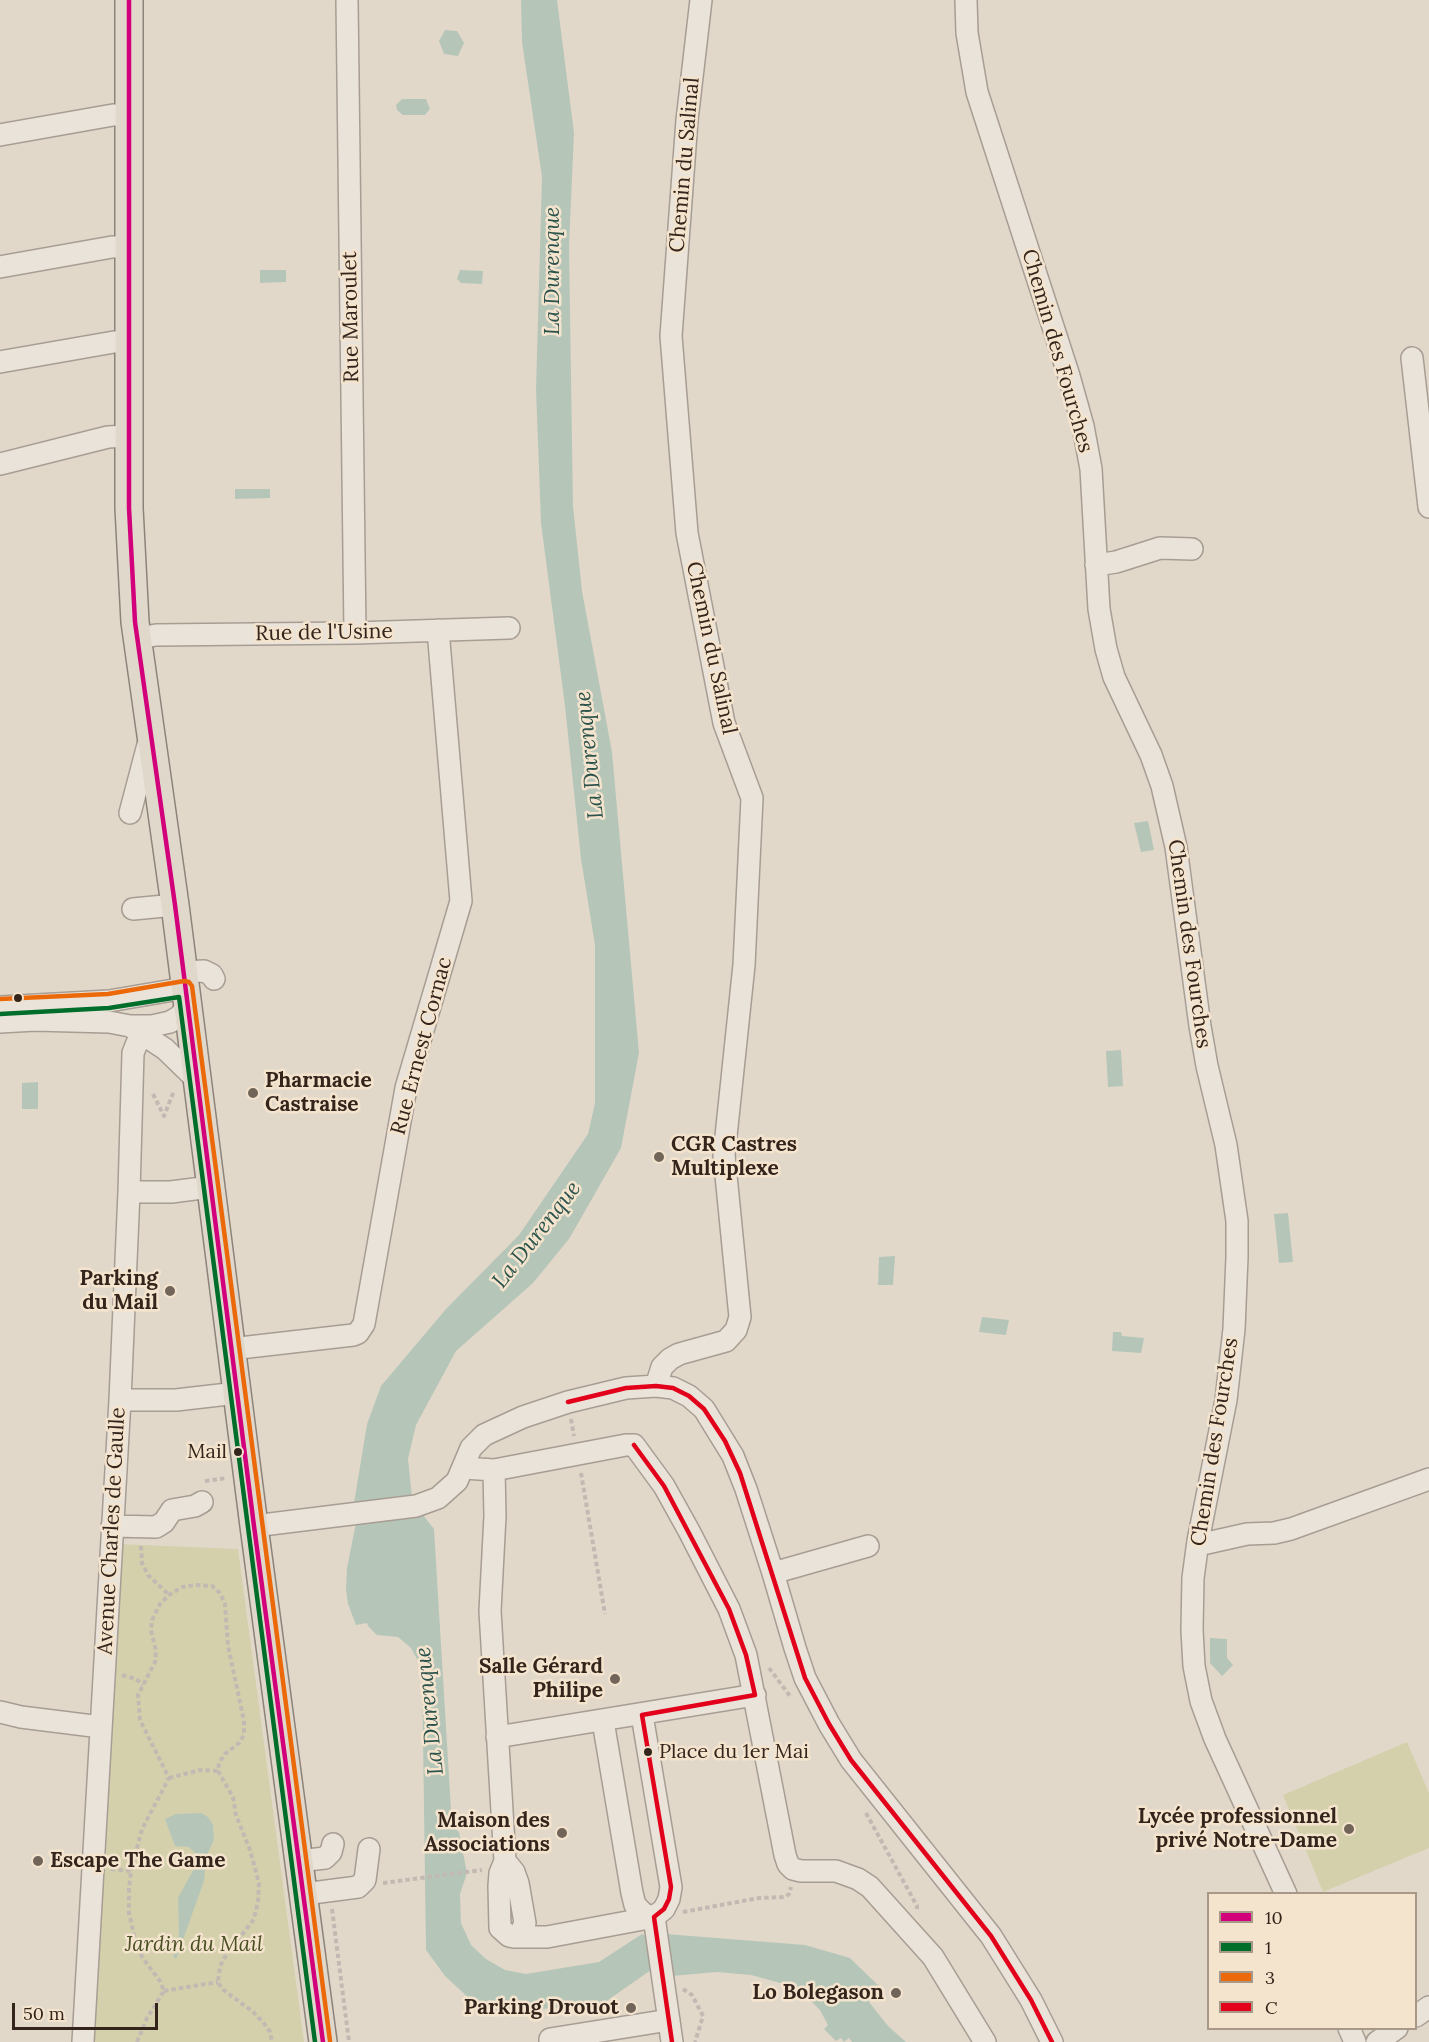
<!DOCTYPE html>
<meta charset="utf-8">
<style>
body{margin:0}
#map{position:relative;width:1429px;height:2042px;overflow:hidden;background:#e2d8ca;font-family:Lora,serif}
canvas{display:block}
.legend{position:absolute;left:1207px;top:1892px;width:210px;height:138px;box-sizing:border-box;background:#f4e4ce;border:2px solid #a79887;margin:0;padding:8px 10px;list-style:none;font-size:18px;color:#34251c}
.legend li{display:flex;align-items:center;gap:12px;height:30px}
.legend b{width:30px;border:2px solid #a79887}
.scale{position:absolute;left:12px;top:2003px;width:146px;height:27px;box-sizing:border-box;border:3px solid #34251c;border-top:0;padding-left:8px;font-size:18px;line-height:21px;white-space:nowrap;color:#34251c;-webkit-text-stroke:4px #f4e4ce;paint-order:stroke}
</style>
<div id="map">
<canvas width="1429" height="2042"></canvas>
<ul class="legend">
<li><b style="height:8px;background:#d3007b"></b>10</li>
<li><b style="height:8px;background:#006e2b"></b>1</li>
<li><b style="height:8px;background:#eb6909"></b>3</li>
<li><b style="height:8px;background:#e2001a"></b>C</li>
</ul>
<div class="scale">50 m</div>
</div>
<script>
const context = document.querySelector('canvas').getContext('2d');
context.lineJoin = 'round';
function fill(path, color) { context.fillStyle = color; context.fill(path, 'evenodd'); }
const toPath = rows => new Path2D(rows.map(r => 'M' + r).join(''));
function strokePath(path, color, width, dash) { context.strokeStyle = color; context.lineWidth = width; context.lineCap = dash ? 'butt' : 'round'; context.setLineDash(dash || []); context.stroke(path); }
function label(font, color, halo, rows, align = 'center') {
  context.font = font + ' Lora,serif'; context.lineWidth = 5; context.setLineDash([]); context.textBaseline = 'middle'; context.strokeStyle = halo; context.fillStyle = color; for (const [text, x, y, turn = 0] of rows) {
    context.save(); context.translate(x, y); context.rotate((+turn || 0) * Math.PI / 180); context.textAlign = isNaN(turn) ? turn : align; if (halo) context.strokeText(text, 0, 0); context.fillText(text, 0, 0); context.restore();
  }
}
fill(toPath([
 [118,1544,238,1549,304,2042,92,2042,104,1869],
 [1407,1742,1429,1793,1429,1848,1323,1892,1283,1795]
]), '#d4d0ac');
fill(toPath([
 [521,0,557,0,574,133,569,246,573,506,582,591,612,752,639,1053,621,1148,569,1239,533,1283,456,1351,416,1425,408,1459,412,1497,416,1506,434,1529,452,1826,459,1832,467,1873,460,1894,461,1923,471,1945,486,1959,505,1970,526,1974,599,1962,642,1934,647,1937,666,1934,805,1945,850,1958,882,1989,869,2002,888,2026,906,2042,852,2042,849,2038,844,2042,841,2038,836,2041,824,2029,828,2025,820,2010,805,1995,784,1984,751,1975,717,1972,672,1976,651,1970,598,2007,550,2008,510,2014,484,2012,445,1976,426,1950,422,1668,411,1648,398,1637,377,1635,368,1626,367,1623,356,1625,348,1604,346,1589,347,1568,356,1523,354,1503,367,1424,381,1386,446,1309,519,1235,588,1134,595,1103,595,945,581,859,565,706,541,523,536,389,542,177,522,42],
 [445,30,457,31,464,43,458,56,444,54,439,41],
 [402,99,426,99,430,109,425,115,403,115,397,110,396,105],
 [260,270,286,270,286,282,260,283],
 [460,270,483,271,482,284,461,283,457,279],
 [235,489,270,489,270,498,235,499],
 [1148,821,1154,850,1141,852,1134,823],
 [1121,1050,1123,1086,1108,1087,1106,1051],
 [38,1082,38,1109,22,1109,22,1083],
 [1288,1213,1293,1262,1279,1263,1274,1214],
 [895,1256,893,1285,878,1285,879,1257],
 [982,1317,1009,1320,1006,1335,979,1332],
 [1113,1332,1121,1332,1122,1336,1144,1338,1141,1353,1112,1351],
 [1210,1638,1227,1639,1227,1658,1233,1665,1222,1676,1210,1663],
 [202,1813,209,1818,213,1825,214,1840,206,1857,204,1881,176,1959,173,1956,179,1936,178,1898,197,1863,197,1855,189,1847,175,1846,165,1819,176,1814]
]), '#b5c6b9');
const minor = toPath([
 [347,0,355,633],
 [966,0,967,33,977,92,1069,376,1083,426,1091,469,1099,609,1106,649,1114,677,1151,755,1162,786,1176,847,1200,1026,1207,1066,1226,1145,1237,1221,1237,1257,1234,1329,1226,1400,1198,1541,1193,1578,1192,1630,1194,1666,1201,1701,1215,1739,1286,1894],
 [0,135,113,115,129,115],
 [0,267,112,247,129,247],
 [1412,358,1429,507],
 [0,362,114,342,129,342],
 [0,464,108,437,129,436],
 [1096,565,1116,562,1160,548,1192,549],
 [139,638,156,635,355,633,509,628],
 [130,813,149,741],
 [133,909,175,905],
 [183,972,204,971,212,975,214,979],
 [0,1007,109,1001,185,988],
 [0,1022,35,1020,109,1022,130,1026,152,1026,170,1022,180,1016,187,1006],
 [133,1028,165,1049,196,1079],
 [129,1192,171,1192,210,1187],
 [231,1349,353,1335,358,1333,364,1324,406,1088,461,901,438,630],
 [656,1386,662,1367,670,1359,679,1354,726,1341,736,1330,740,1317,724,1155,744,965,752,798,724,723,687,533,671,336,687,120,701,0],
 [120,1400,176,1400,237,1393],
 [464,1468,494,1470,626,1445,634,1445,664,1486,689,1531,729,1609,746,1655,785,1855,788,1864,793,1869,801,1871,836,1871,858,1879,870,1887,933,1957,985,2042],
 [494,1470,495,1516,490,1611,505,1861,500,1873,499,1886,500,1928,509,1936,514,1937,520,1934,525,1923,518,1883,514,1872,505,1861],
 [112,1526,156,1527,164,1522,172,1510,195,1506,202,1502],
 [254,1526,416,1506,438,1498,457,1481,471,1448,484,1435,523,1417,568,1402,626,1388,656,1386,673,1388,689,1396,704,1409,733,1456,746,1489,773,1573,795,1648,805,1678,829,1724,851,1760,991,1936,1031,2000,1052,2042],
 [1198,1541,1207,1543,1247,1534,1274,1533,1291,1529,1429,1479],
 [773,1573,868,1546],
 [0,1712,21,1717,101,1727],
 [603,1721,632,1893,635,1905,644,1914,654,1917],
 [497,1737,755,1695],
 [299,1861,325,1858,331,1852,333,1844],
 [304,1894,358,1887,365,1880,369,1849],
 [654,1917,672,2042],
 [514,1937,547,1937,654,1917,664,1909,669,1899,671,1887,642,1715],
 [1416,2016,1429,2007],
 [1349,2028,1355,2042],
 [83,2042,120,1400,129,1192,133,1053,137,1043,152,1026],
 [550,2042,550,2039,669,2020],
 [1377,2042,1397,2028]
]);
const major = toPath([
 [129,0,129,508,135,622,175,905,254,1526,323,2042]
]);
strokePath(minor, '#a79d93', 24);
strokePath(major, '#8c837a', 30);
strokePath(toPath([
 [153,1094,164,1116,174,1091],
 [571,1419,574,1436],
 [581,1473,605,1614],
 [205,1481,227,1478],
 [141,1546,142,1563,148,1575,169,1595],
 [769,1668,790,1696],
 [122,1675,136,1679,143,1685],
 [169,1778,200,1770,218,1771],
 [866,1813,917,1906,917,1909],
 [111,1869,131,1871],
 [383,1883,482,1870],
 [332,1909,349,2042],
 [683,1912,759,1898,785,1897,789,1894,791,1887],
 [683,1989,692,1995,703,2016,695,2042],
 [164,1991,218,1982],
 [137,2042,147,2018,164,1991,160,1981,142,1957,134,1935,129,1913,129,1889,131,1871,142,1829,169,1778,140,1720,138,1695,155,1662,156,1651,151,1630,152,1620,160,1604,169,1595,182,1587,197,1585,212,1586,220,1593,225,1604,228,1646,244,1721,244,1735,239,1743,225,1754,219,1763,218,1771,233,1797,236,1815,250,1850,259,1883,258,1901,254,1919,225,1957,220,1966,218,1982,222,1989,252,2011,263,2022,270,2032,272,2042]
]), '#c2bab2', 4, [4.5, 3]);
strokePath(minor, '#eae3da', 21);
strokePath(major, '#e1d8cc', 27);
strokePath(toPath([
 [129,0,129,508,135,622,175,905,254,1526,323,2042]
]), '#d3007b', 4.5);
strokePath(toPath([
 [0,1014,109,1008,179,997,315,2042]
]), '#006e2b', 4.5);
strokePath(toPath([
 [0,999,108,994,184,981,189,982,192,986,330,2041]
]), '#eb6909', 4.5);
strokePath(toPath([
 [568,1402,626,1388,656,1386,673,1388,689,1396,704,1409,725,1441,740,1473,805,1678,829,1724,851,1760,991,1936,1031,2000,1052,2042],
 [634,1445,664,1486,729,1609,746,1655,755,1695,642,1715,671,1887,669,1899,664,1909,654,1917,672,2042]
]), '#e2001a', 4.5);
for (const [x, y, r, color] of [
 [18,998,5,"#34251c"],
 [253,1093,6,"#716459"],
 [659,1157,6,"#716459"],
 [170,1291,6,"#716459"],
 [238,1452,5,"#34251c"],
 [615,1679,6,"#716459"],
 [648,1752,5,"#34251c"],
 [1349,1829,6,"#716459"],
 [562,1833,6,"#716459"],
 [38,1861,6,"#716459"],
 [896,1993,6,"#716459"],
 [631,2008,6,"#716459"]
]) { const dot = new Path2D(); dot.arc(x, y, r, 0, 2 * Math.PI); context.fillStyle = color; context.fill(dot); strokePath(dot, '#f4e4ce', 2); }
label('20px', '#34251c', '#f4e4ce', [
 ["Mail",227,1452],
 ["Place du 1er Mai",659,1752,"left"]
], 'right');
label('21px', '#34251c', '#f4e4ce', [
 ["Chemin du Salinal",685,165,-85],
 ["Rue Maroulet",351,317,-91],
 ["Chemin des Fourches",1057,351,74],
 ["Rue de l'Usine",324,633,-1],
 ["Chemin du Salinal",711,648,78],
 ["Chemin des Fourches",1189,944,82],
 ["Rue Ernest Cornac",422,1046,-75],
 ["Chemin des Fourches",1215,1442,-81],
 ["Avenue Charles de Gaulle",112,1531,-87]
]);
label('bold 21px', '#34251c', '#f4e4ce', [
 ["Pharmacie",265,1081,"left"],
 ["Castraise",265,1105,"left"],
 ["CGR Castres",671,1145,"left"],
 ["Multiplexe",671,1169,"left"],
 ["Parking",158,1279],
 ["du Mail",158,1303],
 ["Salle Gérard",603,1667],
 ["Philipe",603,1691],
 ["Lycée professionnel",1337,1817],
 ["privé Notre-Dame",1337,1841],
 ["Maison des",550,1821],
 ["Associations",550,1845],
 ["Escape The Game",50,1861,"left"],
 ["Lo Bolegason",884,1993],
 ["Parking Drouot",619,2008]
], 'right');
label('italic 21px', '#4a4f23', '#f4e4ce', [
 ["Jardin du Mail",194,1945]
]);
label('italic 22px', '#2b534c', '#f4e4ce', [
 ["La Durenque",553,271,-90],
 ["La Durenque",590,755,-96],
 ["La Durenque",537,1235,-52],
 ["La Durenque",430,1711,-96]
]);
</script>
